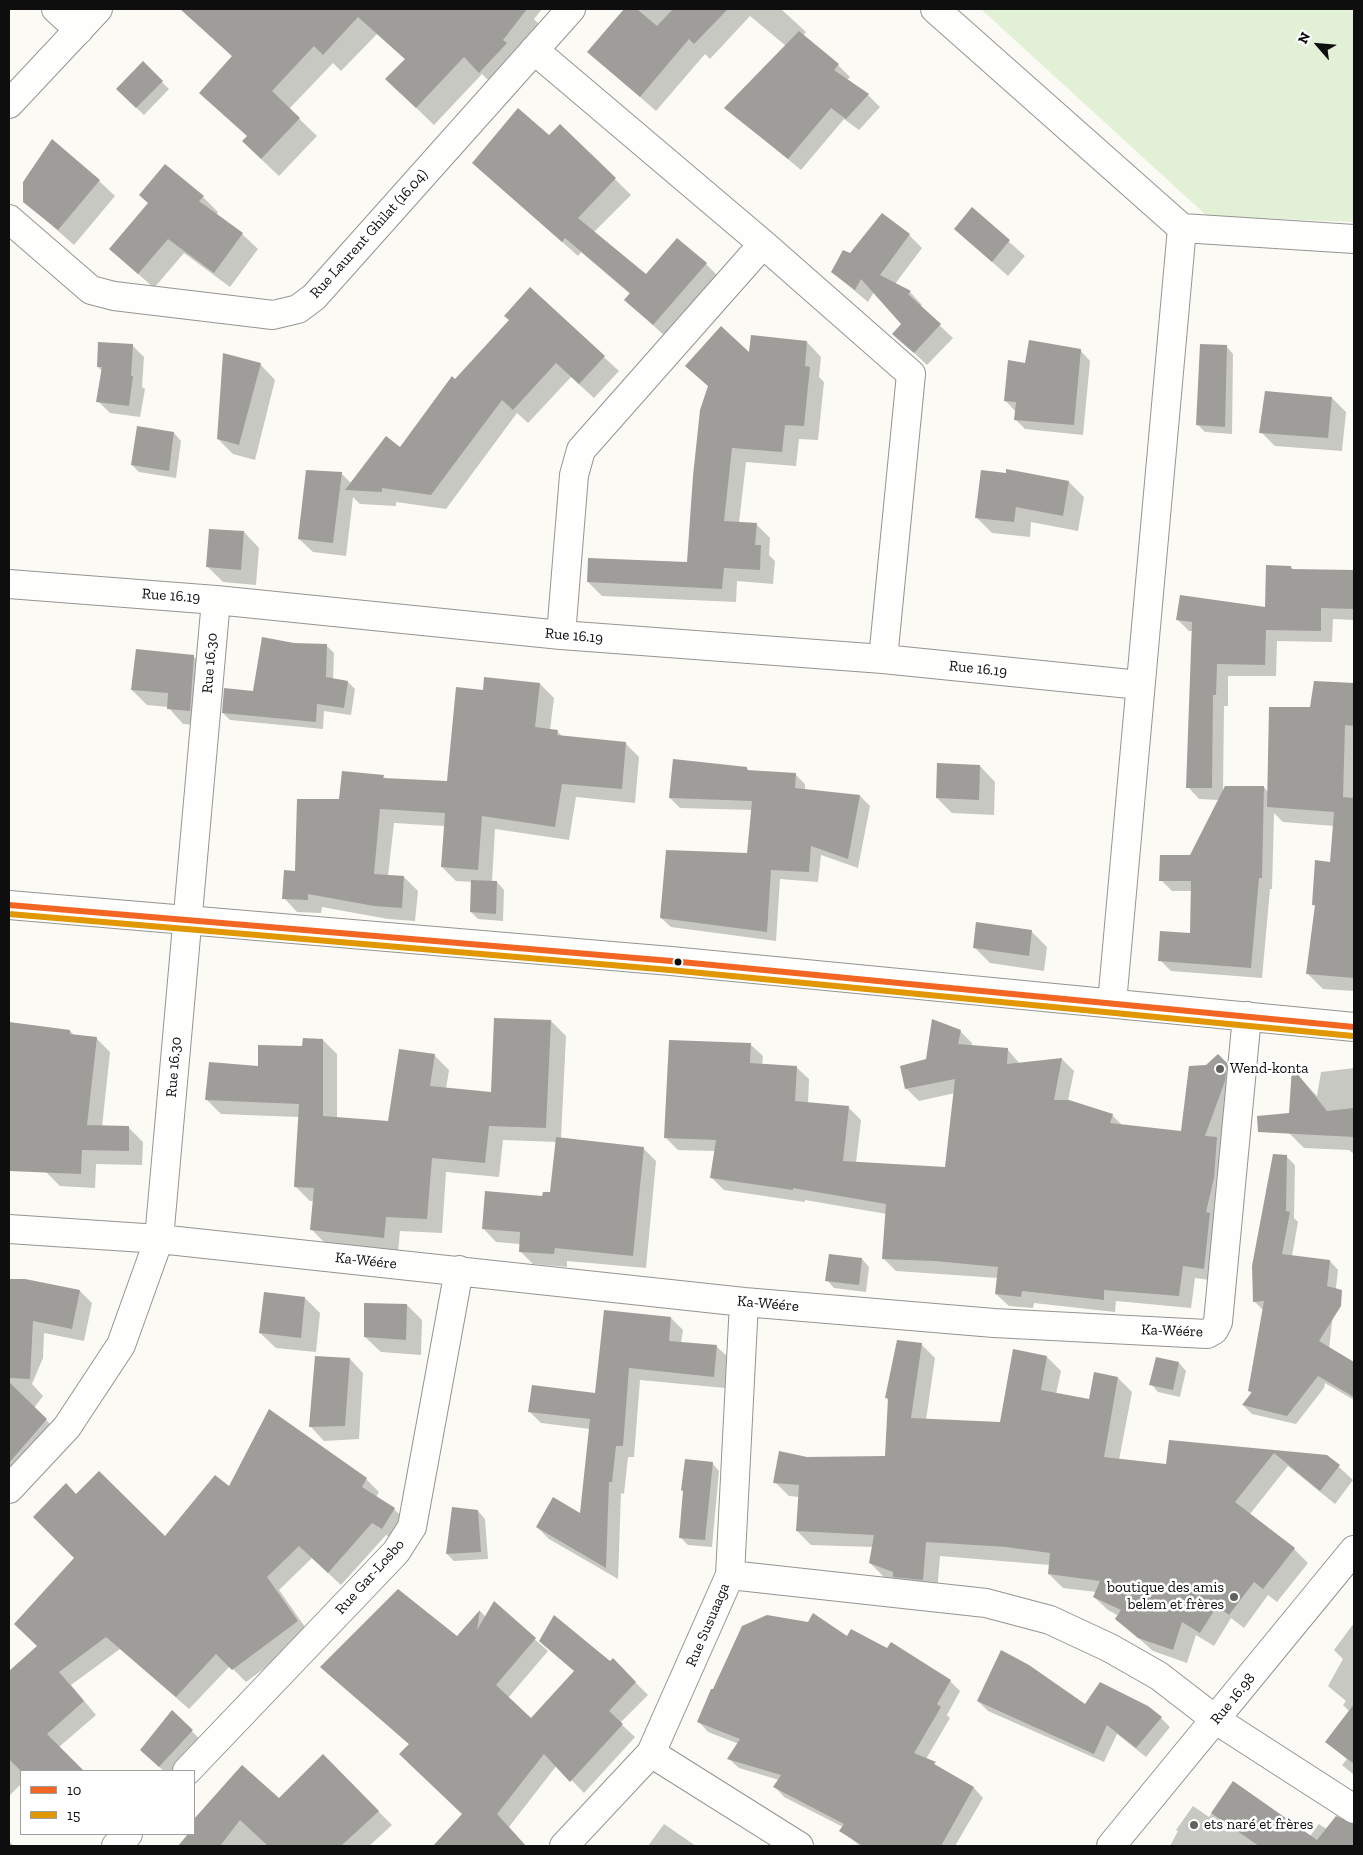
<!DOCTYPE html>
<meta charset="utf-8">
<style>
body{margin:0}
#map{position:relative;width:1363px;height:1855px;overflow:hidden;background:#fbfaf4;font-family:"Zilla Slab",serif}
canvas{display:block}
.frame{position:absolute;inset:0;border:10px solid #0e0e0e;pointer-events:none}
.legend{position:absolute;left:20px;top:1770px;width:175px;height:65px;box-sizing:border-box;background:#fff;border:1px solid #9f9f9f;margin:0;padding:6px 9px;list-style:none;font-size:15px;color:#0e0e0e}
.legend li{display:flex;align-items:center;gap:10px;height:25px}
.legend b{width:25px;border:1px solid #9f9f9f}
.north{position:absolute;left:1293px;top:20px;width:50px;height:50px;-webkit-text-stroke:4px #fff;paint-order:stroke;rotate:297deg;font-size:14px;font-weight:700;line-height:20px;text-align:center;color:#0e0e0e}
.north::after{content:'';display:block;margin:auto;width:18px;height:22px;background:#0e0e0e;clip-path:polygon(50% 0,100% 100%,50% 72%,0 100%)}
</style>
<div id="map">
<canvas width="1363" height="1855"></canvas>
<div class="frame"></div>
<ul class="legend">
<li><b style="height:6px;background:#f26522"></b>10</li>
<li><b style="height:6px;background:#e09701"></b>15</li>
</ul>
<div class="north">N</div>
</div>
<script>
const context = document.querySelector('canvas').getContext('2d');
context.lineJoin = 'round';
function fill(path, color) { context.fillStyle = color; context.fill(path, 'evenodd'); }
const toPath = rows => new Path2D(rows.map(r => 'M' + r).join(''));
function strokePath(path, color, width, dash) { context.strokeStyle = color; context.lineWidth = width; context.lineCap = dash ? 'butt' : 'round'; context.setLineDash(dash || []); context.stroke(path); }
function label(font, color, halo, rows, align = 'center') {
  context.font = font + ' "Zilla Slab",serif'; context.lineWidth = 5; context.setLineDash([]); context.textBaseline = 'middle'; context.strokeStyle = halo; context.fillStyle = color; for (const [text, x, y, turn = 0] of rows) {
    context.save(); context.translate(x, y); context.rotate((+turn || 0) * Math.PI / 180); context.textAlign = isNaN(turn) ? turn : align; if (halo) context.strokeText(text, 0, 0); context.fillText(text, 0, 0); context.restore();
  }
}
fill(toPath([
 [981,9,1354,9,1354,222,1207,216]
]), '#e2f0d5');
fill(toPath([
 [205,9,423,9,447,30,464,9,542,9,534,19,543,28,497,89,482,74,434,125,404,96,406,60,377,34,341,71,333,63,289,109,317,136,279,176,261,159,248,137,233,57,194,20],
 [625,9,781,9,806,32,803,36,838,65,850,77,847,80,868,95,880,107,859,130,844,119,801,170,726,108,786,46,750,16,710,59,705,54,656,111,589,52],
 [143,63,169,89,144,115,117,89],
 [560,125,631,195,594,232,646,276,706,264,721,279,669,340,626,300,630,294,581,252,578,256,473,163,549,137],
 [99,181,115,196,74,245,24,201],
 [203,197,218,212,216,215,242,234,258,249,230,287,184,253,154,288,110,249],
 [972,209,1025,256,1008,276,955,229],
 [909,235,922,248,895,284,910,292,922,305,920,307,953,338,927,365,907,346,903,324,874,292,868,302,832,272,851,255],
 [530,289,619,371,594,398,571,377,528,423,517,413,446,509,396,502,396,506,360,504,353,497,346,556,313,552,299,539,341,473,351,483,400,448,455,380,511,321],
 [807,342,821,357,819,377,824,382,818,440,799,439,796,466,746,462,739,523,756,524,770,538,769,555,775,561,773,584,737,581,736,602,602,596,588,582,689,563,750,354],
 [132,345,144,357,142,387,145,389,140,417,110,413,98,401,102,371,98,367],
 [1226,346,1233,354,1232,434,1205,432,1198,425],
 [1080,350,1090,361,1083,435,1025,429,1015,419,1015,411,1005,400,1026,364],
 [260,364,275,380,255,460,233,454,218,439],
 [1332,398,1346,412,1342,451,1275,446,1261,432],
 [174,433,181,441,176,478,139,472,132,465],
 [1007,474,1069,482,1084,497,1078,531,1031,522,1030,537,992,533,976,517],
 [244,532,259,548,256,585,223,582,208,567],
 [1291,567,1294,570,1354,572,1354,620,1333,619,1332,642,1277,641,1276,676,1228,676,1228,706,1224,706,1223,792,1264,787,1268,792,1311,708,1315,683,1354,684,1354,991,1323,989,1308,974,1316,907,1313,904,1331,863,1334,826,1283,822,1274,813,1272,889,1270,889,1262,978,1171,971,1160,960,1192,934,1192,891,1172,891,1161,880,1190,856,1219,800,1199,799,1188,787,1193,631,1189,631,1177,619,1266,608],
 [293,644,326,645,334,653,333,680,348,682,355,689,351,715,324,711,323,729,230,720,223,713,254,692],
 [193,656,208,671,205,726,183,724,168,707,147,705,132,690],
 [540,684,554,698,550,730,557,731,563,737,625,743,639,757,635,803,576,797,569,840,495,829,492,882,497,882,504,890,503,921,478,919,471,912,473,882,456,881,442,867,445,826,394,823,388,876,404,877,418,891,415,921,388,919,322,907,321,913,297,912,284,898,296,872,341,800,383,776,386,779,448,783,484,691],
 [980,766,995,782,994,815,952,813,937,798],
 [747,768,750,772,795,774,805,784,805,790,860,796,870,806,858,868,821,855,818,882,780,879,776,941,671,927,661,918,748,854,753,810,680,808,670,798],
 [1032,932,1047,947,1044,971,990,963,974,947],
 [496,1019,551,1021,566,1036,561,1138,643,1148,656,1161,646,1268,567,1261,567,1267,533,1264,520,1251,520,1244,496,1242,483,1228,551,1193,557,1142,503,1140,499,1177,446,1172,442,1233,400,1231,398,1252,326,1244,311,1229,314,1201,310,1201,295,1186,299,1117,221,1114,206,1099,259,1067,323,1040,337,1054,337,1118,389,1122,434,1055,449,1070,446,1089,492,1094],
 [9,1023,70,1031,75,1036,96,1038,110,1052,102,1127,129,1128,143,1142,142,1165,96,1164,95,1188,60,1186,46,1172,47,1139,9,1136],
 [960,1031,972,1043,972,1047,1008,1050,1020,1064,1062,1059,1074,1071,1068,1101,1112,1115,1123,1126,1182,1132,1206,1066,1218,1055,1239,1076,1237,1094,1220,1142,1229,1151,1216,1281,1195,1278,1191,1308,1116,1301,1115,1312,1034,1303,1033,1308,1009,1306,996,1294,998,1278,896,1271,884,1259,887,1214,805,1200,805,1202,724,1190,712,1178,715,1151,678,1150,665,1137,750,1044,763,1056,762,1065,796,1067,809,1079,808,1104,849,1108,861,1120,856,1163,946,1168,955,1093,919,1101,907,1089,901,1066,927,1060],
 [1354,1068,1354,1154,1349,1150,1304,1148,1289,1133,1293,1070,1317,1096,1321,1072],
 [1286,1156,1295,1165,1294,1218,1298,1222,1292,1256,1330,1261,1338,1270,1329,1349,1354,1364,1354,1400,1325,1383,1324,1388,1296,1424,1252,1414,1243,1405,1252,1394,1249,1391,1264,1311,1254,1301],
 [862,1259,869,1267,866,1292,834,1288,827,1280],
 [9,1280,25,1281,80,1291,92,1303,84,1341,44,1333,43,1358,32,1384,43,1396,34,1408,58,1432,9,1486],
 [305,1298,320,1313,316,1352,276,1348,260,1333],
 [407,1305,422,1320,421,1355,381,1352,365,1337],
 [671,1318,683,1330,681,1343,717,1347,729,1358,725,1388,640,1380,634,1457,628,1457,624,1494,621,1493,618,1579,549,1539,537,1527,582,1515,590,1429,541,1423,529,1411,596,1394],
 [921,1344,935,1358,926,1420,1001,1423,1047,1357,1061,1371,1056,1394,1090,1400,1118,1378,1132,1392,1119,1460,1168,1465,1170,1441,1327,1456,1353,1480,1335,1504,1288,1466,1250,1514,1294,1549,1308,1563,1277,1602,1268,1595,1244,1628,1231,1618,1214,1646,1196,1635,1187,1663,1153,1651,1117,1619,1119,1616,1108,1610,1094,1597,1096,1592,1063,1588,1049,1574,1050,1565,940,1556,937,1594,900,1583,884,1577,870,1563,873,1547,811,1545,797,1531,799,1497,789,1496,775,1482,807,1458,886,1457,889,1401,886,1398],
 [1157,1358,1179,1363,1186,1371,1180,1397,1158,1392,1151,1384],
 [350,1359,363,1373,359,1439,324,1441,311,1427],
 [269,1410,366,1479,379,1492,376,1497,394,1509,407,1522,395,1541,386,1535,341,1585,312,1558,279,1590,310,1634,246,1682,230,1666,189,1709,120,1649,71,1685,96,1715,59,1747,73,1762,64,1771,21,1771,21,1784,9,1796,9,1673,39,1646,76,1558,76,1496,165,1538,230,1488],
 [712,1463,719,1471,712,1547,688,1545,681,1538],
 [453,1508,478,1511,485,1519,488,1559,454,1561,447,1554],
 [494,1603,548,1651,508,1698,531,1720,613,1660,648,1695,620,1723,635,1737,584,1793,557,1765,509,1827,526,1846,435,1846,464,1815,410,1745,334,1679,458,1638,480,1611,486,1617],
 [1354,1623,1354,1775,1342,1765,1347,1759,1327,1742,1350,1712,1343,1705,1346,1701,1328,1686,1343,1659,1334,1650],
 [848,1638,950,1681,960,1691,947,1715,950,1718,926,1759,974,1788,983,1798,955,1846,860,1846,841,1830,843,1827,784,1797,775,1787,779,1780,739,1768,729,1759,739,1744,708,1732,699,1722],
 [978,1701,1161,1718,1170,1727,1146,1757,1117,1734,1104,1762,988,1711],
 [172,1712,208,1747,185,1771,164,1771,157,1765],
 [323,1756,392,1825,369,1846,180,1846,189,1834,194,1834,194,1828,198,1822,279,1800],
 [1234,1782,1310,1836,1319,1824,1352,1846,1170,1846,1178,1831,1176,1830,1193,1806,1209,1817],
 [664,1824,696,1846,648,1846],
 [9,1841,14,1846,9,1846]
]), '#0003');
fill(toPath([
 [180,9,527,9,503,40,507,43,479,73,464,57,416,108,385,79,405,59,358,17,323,55,314,46,272,91,300,118,261,159,242,141,247,136,199,93,232,56],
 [624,9,637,9,657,26,673,9,728,9,694,44,689,39,640,97,587,52],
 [799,31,839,64,834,70,869,94,846,119,831,108,788,159,724,108],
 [143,61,163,81,136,108,116,89],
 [518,108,549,135,560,124,616,178,578,218,646,274,677,238,707,263,653,325,624,300,630,293,565,238,562,242,472,163],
 [52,139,100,180,58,230,23,202,23,182],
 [165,164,204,196,199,201,243,233,214,273,168,239,138,274,109,249,148,203,139,195],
 [972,207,1010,240,992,262,954,229],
 [882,213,910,234,880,275,911,291,908,294,941,324,914,353,892,334,901,324,861,279,855,290,831,272,843,250,850,253],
 [530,287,605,356,579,384,556,363,513,410,502,400,431,495,382,488,382,492,345,490,386,436,400,447,452,376,455,379,509,320,504,316],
 [721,326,749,352,751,335,807,341,805,366,810,367,804,426,785,425,782,452,732,448,724,521,757,523,755,545,761,545,760,570,724,568,722,589,587,582,588,558,687,562,693,476,700,410,708,386,685,366],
 [1029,340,1081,349,1074,425,1014,420,1016,402,1004,401,1008,360,1025,363],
 [98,342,133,344,131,376,133,376,129,406,96,402,102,367,97,367],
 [1200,344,1227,345,1225,427,1196,425],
 [223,353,261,363,239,445,217,439],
 [1265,391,1332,397,1328,438,1259,433],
 [137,426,174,432,169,471,131,465],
 [1006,469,1069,481,1063,516,1016,507,1014,522,975,518,981,470,1006,473],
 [306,470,342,472,333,543,298,539],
 [209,529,244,531,241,570,206,567],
 [1266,565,1291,566,1291,569,1354,570,1354,609,1321,608,1321,631,1266,630,1265,665,1217,664,1216,695,1213,695,1212,788,1186,788,1192,622,1176,620,1180,595,1265,607],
 [262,637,294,643,327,644,326,677,348,681,344,708,317,704,316,722,222,713,224,688,253,691],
 [136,649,194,655,190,711,167,709,168,693,131,690],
 [484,677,540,683,535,727,558,730,557,735,626,742,622,789,562,784,555,827,482,816,478,870,441,867,445,813,380,809,374,874,404,876,402,908,374,906,308,894,308,900,282,899,284,870,295,871,297,799,339,799,342,771,384,775,383,778,447,781,456,687,483,690],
 [1314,681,1354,683,1354,726,1345,725,1343,797,1354,798,1354,978,1306,974,1315,905,1312,905,1315,860,1330,862,1334,812,1267,807,1269,707,1310,707],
 [673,759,747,767,747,770,796,773,795,788,860,795,848,859,811,846,809,872,771,870,767,932,660,918,666,850,747,853,752,801,669,798],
 [937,763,980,765,979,800,936,798],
 [1225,786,1264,786,1262,878,1259,878,1251,968,1158,961,1160,931,1190,933,1191,881,1159,881,1160,855,1190,855],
 [471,880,497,881,496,914,470,912],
 [976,922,1032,930,1029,956,973,948],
 [494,1018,551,1020,546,1128,489,1126,485,1163,432,1158,427,1219,386,1217,384,1238,310,1230,314,1188,294,1187,299,1104,205,1100,209,1062,258,1066,258,1045,302,1046,303,1038,323,1039,323,1116,388,1121,399,1049,435,1054,430,1086,491,1092],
 [932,1019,961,1030,958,1044,1008,1048,1007,1064,1062,1058,1054,1100,1069,1100,1113,1114,1110,1123,1181,1131,1189,1066,1206,1065,1218,1054,1227,1063,1225,1081,1205,1136,1217,1137,1214,1178,1206,1212,1210,1213,1204,1269,1183,1266,1179,1296,1104,1290,1104,1300,1022,1291,1021,1297,995,1294,998,1267,935,1261,882,1259,886,1204,793,1188,793,1190,710,1178,716,1140,664,1138,669,1040,751,1043,750,1063,797,1066,795,1101,849,1106,843,1161,945,1167,955,1079,905,1089,900,1066,926,1059],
 [9,1022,70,1030,70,1034,97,1037,87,1125,129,1126,129,1151,82,1150,81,1174,9,1171],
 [1292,1067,1327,1111,1354,1108,1354,1137,1258,1132,1257,1116,1289,1113],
 [556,1137,644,1147,633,1256,555,1248,554,1254,519,1252,520,1232,482,1229,485,1191,542,1196,543,1192,550,1192],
 [1273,1154,1287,1155,1286,1211,1290,1212,1282,1254,1330,1260,1327,1286,1342,1290,1341,1306,1319,1341,1354,1362,1354,1397,1318,1376,1287,1416,1242,1405,1252,1392,1248,1391,1264,1301,1253,1302,1252,1266],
 [829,1254,862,1258,859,1285,825,1281],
 [9,1279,25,1279,80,1290,72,1329,33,1321,30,1379,9,1378],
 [264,1292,305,1297,301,1338,259,1333],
 [364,1303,407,1304,406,1340,364,1337],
 [604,1310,671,1317,669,1341,717,1345,714,1377,629,1368,623,1446,616,1446,612,1482,609,1482,606,1568,536,1527,553,1497,580,1513,590,1419,528,1412,532,1385,595,1393],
 [897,1340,922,1343,911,1418,1000,1422,1013,1349,1047,1356,1041,1390,1089,1399,1094,1372,1118,1377,1104,1457,1166,1464,1169,1440,1327,1455,1340,1465,1320,1491,1274,1453,1235,1502,1295,1548,1263,1589,1254,1582,1229,1615,1217,1606,1200,1633,1182,1622,1173,1650,1138,1638,1115,1619,1121,1610,1093,1597,1100,1581,1048,1574,1050,1553,1006,1547,926,1542,923,1580,893,1577,893,1572,869,1563,874,1535,796,1531,799,1485,773,1483,779,1451,807,1457,885,1456,888,1398,885,1398],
 [315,1356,350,1358,345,1426,309,1427],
 [1156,1357,1179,1362,1173,1390,1149,1385],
 [9,1382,47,1419,9,1463],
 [269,1409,367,1478,362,1487,395,1508,382,1529,372,1523,328,1573,299,1546,267,1577,298,1621,232,1670,216,1654,176,1697,106,1637,59,1672,84,1701,47,1734,84,1771,21,1771,9,1759,9,1671,37,1646,14,1624,74,1558,33,1517,66,1483,76,1494,99,1471,165,1536,215,1475,229,1486],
 [685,1459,713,1462,705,1540,679,1538,683,1491,681,1490],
 [452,1507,478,1510,481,1552,446,1554],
 [398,1589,457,1636,480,1610,477,1630,494,1601,536,1638,496,1685,531,1718,574,1671,539,1641,554,1615,610,1661,613,1658,636,1682,609,1711,623,1724,570,1782,544,1754,497,1814,526,1846,433,1846,462,1814,399,1754,409,1744,320,1667],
 [813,1613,847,1636,851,1629,887,1648,891,1642,951,1680,937,1704,941,1707,914,1753,936,1762,934,1764,974,1787,941,1846,863,1846,839,1831,844,1824,773,1787,781,1775,727,1759,740,1739,697,1722,711,1689,713,1689,742,1626,767,1615,808,1622],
 [1001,1650,1029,1665,1085,1704,1100,1682,1148,1706,1162,1717,1136,1748,1107,1725,1094,1754,977,1701],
 [1354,1704,1354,1764,1325,1742],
 [172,1710,193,1730,159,1767,140,1750],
 [323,1754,379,1811,341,1846,268,1846,240,1820,220,1846,178,1846,188,1834,194,1834,194,1819,242,1765,279,1798],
 [1233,1781,1317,1840,1336,1816,1354,1824,1354,1846,1259,1846,1211,1813]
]), '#9f9d99');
const minor = toPath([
 [56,9,79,30],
 [935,9,1182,228,1354,239],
 [534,50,763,244,911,374,883,659],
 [9,219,91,290,114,296,273,315,298,309,314,297,571,9],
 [9,584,216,600,561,635,883,659,1140,685],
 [561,635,574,475,581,450,763,244],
 [1112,1003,1182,228],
 [9,1229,159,1239,744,1302,994,1323,1207,1334,1214,1330,1218,1322,1247,1016],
 [9,1489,67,1427,121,1345,159,1239,216,600],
 [730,1575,986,1603,1050,1620,1110,1648,1159,1676,1216,1720,1354,1809],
 [651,1753,799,1846],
 [187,1771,396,1552,412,1527,459,1270],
 [116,1846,128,1834],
 [564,1846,651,1753,730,1575,744,1302],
 [1111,1846,1354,1550]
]);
const tertiary = toPath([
 [9,104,98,9],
 [9,905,671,961,1354,1027]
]);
strokePath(minor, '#959492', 30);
strokePath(tertiary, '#959492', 30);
strokePath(minor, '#fefefd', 28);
strokePath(tertiary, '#fefefd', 28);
strokePath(toPath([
 [9,905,671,961,1354,1027]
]), '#f26522', 6);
strokePath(toPath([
 [9,914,670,970,1353,1036]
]), '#e09701', 6);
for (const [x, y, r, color] of [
 [678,962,4.5,"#0e0e0e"],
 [1220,1069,5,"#61615e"],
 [1234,1597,5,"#61615e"],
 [1194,1825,5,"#61615e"]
]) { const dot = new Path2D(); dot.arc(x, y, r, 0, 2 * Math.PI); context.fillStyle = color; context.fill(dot); strokePath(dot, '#fff', 2); }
label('15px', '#0e0e0e', '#fff', [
 ["Rue Laurent Ghilat (16.04)",369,234,-48],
 ["Rue 16.19",171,596,4],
 ["Rue 16.19",574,636,5],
 ["Rue 16.30",210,663,-85],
 ["Rue 16.19",978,669,6],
 ["Rue 16.30",174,1067,-85],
 ["Ka-Wéére",366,1261,6],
 ["Ka-Wéére",768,1304,5],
 ["Ka-Wéére",1172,1331,2],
 ["Rue Gar-Losbo",370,1577,-48],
 ["Rue Susuaaga",708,1625,-67],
 ["Rue 16.98",1233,1699,-51]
]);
label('15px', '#0e0e0e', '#fff', [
 ["Wend-konta",1230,1069],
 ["boutique des amis",1224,1588,"right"],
 ["belem et frères",1224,1605,"right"],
 ["ets naré et frères",1204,1825]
], 'left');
</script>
